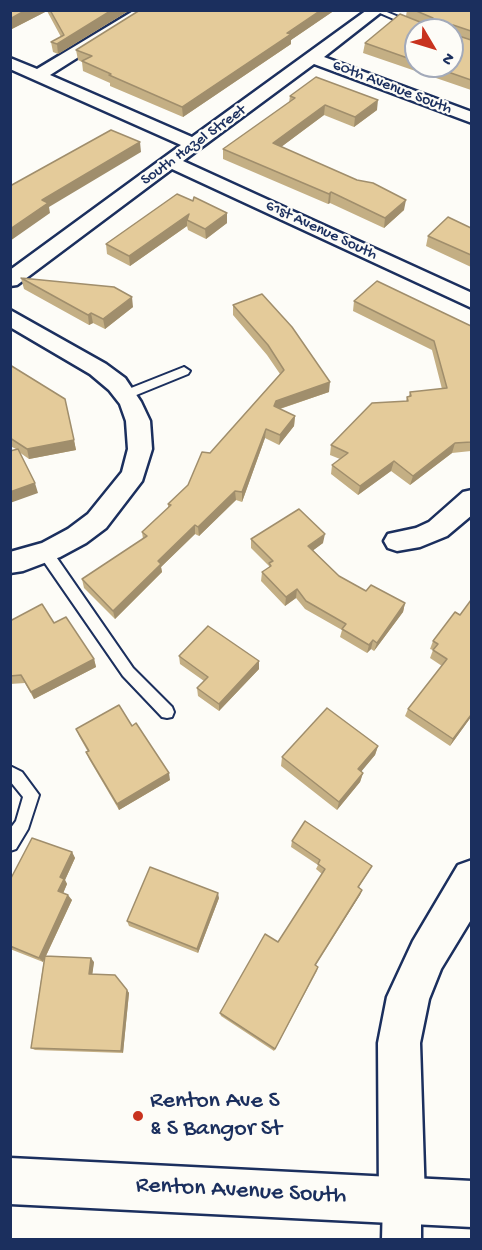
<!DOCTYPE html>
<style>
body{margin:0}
#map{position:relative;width:482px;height:1250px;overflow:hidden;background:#fdfcf7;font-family:"Gochi Hand",sans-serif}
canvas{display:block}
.frame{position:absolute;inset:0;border:12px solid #1b2f5e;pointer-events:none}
.north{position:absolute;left:404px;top:18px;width:60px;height:60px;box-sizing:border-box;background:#fdfcf7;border:2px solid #a3aaba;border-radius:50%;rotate:128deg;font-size:16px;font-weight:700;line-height:24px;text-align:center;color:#1b2f5e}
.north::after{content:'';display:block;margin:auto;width:21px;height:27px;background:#c8321e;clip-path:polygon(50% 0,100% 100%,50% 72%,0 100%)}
</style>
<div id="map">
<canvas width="482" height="1250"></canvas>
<div class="frame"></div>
<div class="north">N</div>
</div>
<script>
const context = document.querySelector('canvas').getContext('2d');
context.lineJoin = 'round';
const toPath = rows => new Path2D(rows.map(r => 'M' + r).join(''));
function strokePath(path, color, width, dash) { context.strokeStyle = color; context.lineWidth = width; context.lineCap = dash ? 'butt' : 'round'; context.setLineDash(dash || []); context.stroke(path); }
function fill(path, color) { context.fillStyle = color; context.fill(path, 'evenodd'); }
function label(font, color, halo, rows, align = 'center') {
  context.font = font + ' "Gochi Hand",sans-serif'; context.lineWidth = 4.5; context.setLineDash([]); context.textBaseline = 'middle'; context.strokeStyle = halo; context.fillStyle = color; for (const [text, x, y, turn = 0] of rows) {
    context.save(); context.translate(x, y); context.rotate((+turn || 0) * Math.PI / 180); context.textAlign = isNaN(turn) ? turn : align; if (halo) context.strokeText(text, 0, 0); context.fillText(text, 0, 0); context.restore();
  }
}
const service = toPath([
 [373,10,382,10,430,30,419,30,373,10],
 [184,367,190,371,188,374,129,398,121,398,119,395,121,392,184,367],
 [45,547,50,548,133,668,172,707,174,712,172,717,167,718,162,717,123,676,40,556,39,552,45,547],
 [10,766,22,772,39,795,28,829,16,849,10,851,10,829,16,821,23,797,10,781,10,766]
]);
const minor = toPath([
 [135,10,153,10,50,75,192,137,367,10,384,10,324,57,472,112,472,123,314,64,183,161,472,293,472,308,172,169,17,285,10,286,10,270,181,145,10,69,10,58,37,69,135,10],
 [10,310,106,364,125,378,141,402,150,421,152,449,142,481,106,528,86,543,60,557,23,571,10,573,10,552,42,543,68,529,88,514,122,472,128,449,126,421,120,404,109,390,90,374,10,327,10,310],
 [472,490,472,515,447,536,420,547,397,551,388,548,384,541,388,534,416,528,429,522,463,492,472,490],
 [402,1181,416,1186,421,1200,421,1240,382,1240,383,1200,388,1186,402,1181]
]);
const tertiary = toPath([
 [472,860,472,918,441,969,429,999,420,1043,425,1200,419,1217,402,1223,385,1217,379,1200,378,1043,387,997,413,941,458,865,472,860]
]);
const secondary = toPath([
 [10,1158,472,1181,472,1227,10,1204,10,1158]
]);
strokePath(service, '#1b2f5e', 4);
strokePath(minor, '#1b2f5e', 5);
strokePath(tertiary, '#1b2f5e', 5);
strokePath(secondary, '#1b2f5e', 5);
fill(service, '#fdfcf7');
fill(minor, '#fdfcf7');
fill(tertiary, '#fdfcf7');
fill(secondary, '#fdfcf7');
fill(toPath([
 [10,10,130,10,58,54,53,52,51,42,61,37,47,11,10,30],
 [140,10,335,10,291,40,291,44,183,117,110,86,110,83,83,71,82,62,78,60,76,50],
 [407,10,471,10,471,90,363,53,365,43,406,16],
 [416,30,452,66,416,66],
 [290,96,377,110,354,127,324,115,281,147,404,210,384,228,330,203,328,204,223,159,223,149,289,103],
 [177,194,227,223,206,239,188,230,187,226,130,266,107,254,106,244],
 [471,228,471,267,426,246,428,236],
 [21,278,133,307,105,329,93,323,89,325,24,289],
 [354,301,471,326,471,451,452,453,410,485,391,471,358,495,331,474,332,465,340,459,330,455,331,445,406,401,407,397,409,396,410,392,442,389,432,350,353,311],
 [233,305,329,392,280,409,295,416,294,426,279,445,265,438,242,502,236,500,199,536,195,534,161,567,162,572,115,619,84,588,82,579,143,539,142,532,168,508,168,504,188,485,210,453,280,374,267,355,233,315],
 [10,365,65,399,76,450,29,459,19,452,38,493,16,449,10,446],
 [251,539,323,543,313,550,339,576,366,591,405,603,403,612,374,651,371,649,367,653,340,637,342,630,305,609,296,598,285,606,261,581,262,572,269,568,269,566,251,548],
 [460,615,471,717,450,746,405,716,408,709,442,666,430,658,433,650,430,649,433,641],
 [10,621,54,623,94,659,96,667,34,699,25,683,10,684],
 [179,656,259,661,259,669,219,711,198,696,197,688,204,681,180,664],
 [132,726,170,780,119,810,89,759,86,752,88,752,79,736,76,729],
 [378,746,375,755,361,771,363,773,360,782,337,810,281,766,282,757],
 [292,841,369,871,359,887,362,890,360,895,316,965,318,967,317,971,274,1051,221,1016,220,1013,278,942,322,874,316,869,318,865,291,847],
 [72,852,75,858,65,880,67,884,63,893,72,900,46,956,94,962,92,974,127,990,129,993,123,1053,35,1050,31,1048,44,959,43,962,10,949,10,880],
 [219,898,198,953,129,926,127,921]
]), '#c4af84');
fill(toPath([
 [26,10,47,11,10,30,10,19],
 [112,10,130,10,58,54,57,44],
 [321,10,335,10,291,40,291,44,183,117,182,107,287,33],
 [378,100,377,110,354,127,355,117],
 [325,105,324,115,273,153,273,143],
 [140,142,141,152,49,207,50,213,10,241,10,229,42,200],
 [331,192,330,203,328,204,329,194],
 [406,200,404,210,384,228,385,218],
 [227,213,227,223,206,239,205,229],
 [189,214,187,220,187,226,130,266,129,256],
 [132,297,133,307,105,329,103,319],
 [91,313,93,323,89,325,88,315],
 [330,382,329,392,276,410,274,406,276,401],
 [295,416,294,426,279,445,280,435],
 [266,429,265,438,242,502,242,492],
 [74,440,76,450,29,459,27,449],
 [455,443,452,453,410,485,413,476],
 [394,461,391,471,358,495,360,486],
 [35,483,38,493,10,503,10,492],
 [235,491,236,500,199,536,198,527],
 [195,525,195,534,161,567,162,572,115,619,113,611,158,561],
 [325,534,323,543,307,555,308,546],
 [297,589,296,598,285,606,286,597],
 [405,603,403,612,374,651,377,643],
 [373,640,371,649,367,653,369,645],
 [94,659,96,667,34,699,31,692],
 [259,661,259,669,219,711,219,704],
 [471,715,471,717,450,746,453,739],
 [378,746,375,755,356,778,358,769],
 [169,773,170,780,119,810,117,804],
 [363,773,360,782,337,810,339,802],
 [72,852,75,858,65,880,67,884,62,896,58,891,60,877],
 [362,890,360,895,313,968,315,965],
 [218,893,219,898,198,953,197,949],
 [68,895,72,900,43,962,39,958],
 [91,958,94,962,92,977,89,974],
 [127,990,129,993,123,1053,121,1051]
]), '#a08e6c');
const building = toPath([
 [10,10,26,10,10,19,10,10],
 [50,10,112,10,57,44,51,42,64,35,50,10],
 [140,10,321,10,287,33,291,34,182,107,109,75,111,74,82,61,92,56,76,50,140,10],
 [414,10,471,10,471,31,453,25,453,34,471,40,471,80,431,66,452,66,452,30,416,30,416,61,365,43,400,14,420,22,433,21,433,18,414,10],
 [316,77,378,100,355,117,325,105,273,143,357,180,373,183,406,200,385,218,331,192,329,194,223,149,295,98,290,96,316,77],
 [111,130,140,142,42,200,48,203,10,229,10,186,111,130],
 [177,194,193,201,194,197,227,213,205,229,187,220,189,214,129,256,106,244,177,194],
 [448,217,471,228,471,255,428,236,448,217],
 [21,278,114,287,132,297,103,319,91,313,88,315,21,278],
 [377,281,471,326,471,442,455,443,413,476,394,461,360,486,332,465,348,453,331,445,372,403,408,401,407,397,411,396,410,392,447,388,434,341,354,301,377,281],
 [262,294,292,327,330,382,276,401,274,406,295,416,280,435,266,429,242,492,235,491,198,527,195,525,158,561,161,564,113,611,82,579,147,536,142,532,171,505,168,504,188,485,202,452,210,453,284,370,268,345,233,305,262,294],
 [10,365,65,399,74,440,27,449,10,438,10,365],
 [18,449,35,483,10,492,10,451,18,449],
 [299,509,325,534,308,546,339,576,366,591,371,585,405,603,377,643,373,640,369,645,342,629,346,624,306,601,297,589,286,597,262,572,271,566,269,563,273,561,251,539,299,509],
 [471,600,471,715,453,739,408,709,447,659,433,650,438,644,433,641,455,612,460,615,471,600],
 [42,604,54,623,66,617,94,659,31,692,21,675,10,676,10,621,42,604],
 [208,626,259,661,219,704,197,688,208,677,179,656,208,626],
 [119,705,132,726,136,723,169,773,117,804,86,752,89,751,76,729,119,705],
 [327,708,378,746,358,769,363,773,339,802,282,757,327,708],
 [305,821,372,866,358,887,362,890,315,965,318,967,275,1049,220,1013,265,934,278,942,325,869,318,864,320,860,292,841,305,821],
 [32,838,72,852,60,877,64,879,58,891,68,895,39,958,10,946,10,880,32,838],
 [150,867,218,893,197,949,127,921,150,867],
 [45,956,91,958,89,974,115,975,127,990,121,1051,31,1048,45,956]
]);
fill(building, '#e4cb9a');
strokePath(building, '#a08e6c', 1.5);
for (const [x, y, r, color] of [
 [138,1116,6,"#c8321e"]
]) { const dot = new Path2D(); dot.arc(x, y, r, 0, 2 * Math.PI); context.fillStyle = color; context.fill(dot); strokePath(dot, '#fdfcf7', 2); }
label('16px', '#1b2f5e', '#fdfcf7', [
 ["60th Avenue South",392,88,21],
 ["South Hazel Street",194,146,-36],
 ["61st Avenue South",321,231,25]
]);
label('24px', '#1b2f5e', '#fdfcf7', [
 ["Renton Ave S",150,1102],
 ["& S Bangor St",150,1130]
], 'left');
label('24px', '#1b2f5e', '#fdfcf7', [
 ["Renton Avenue South",241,1192,3]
]);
</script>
